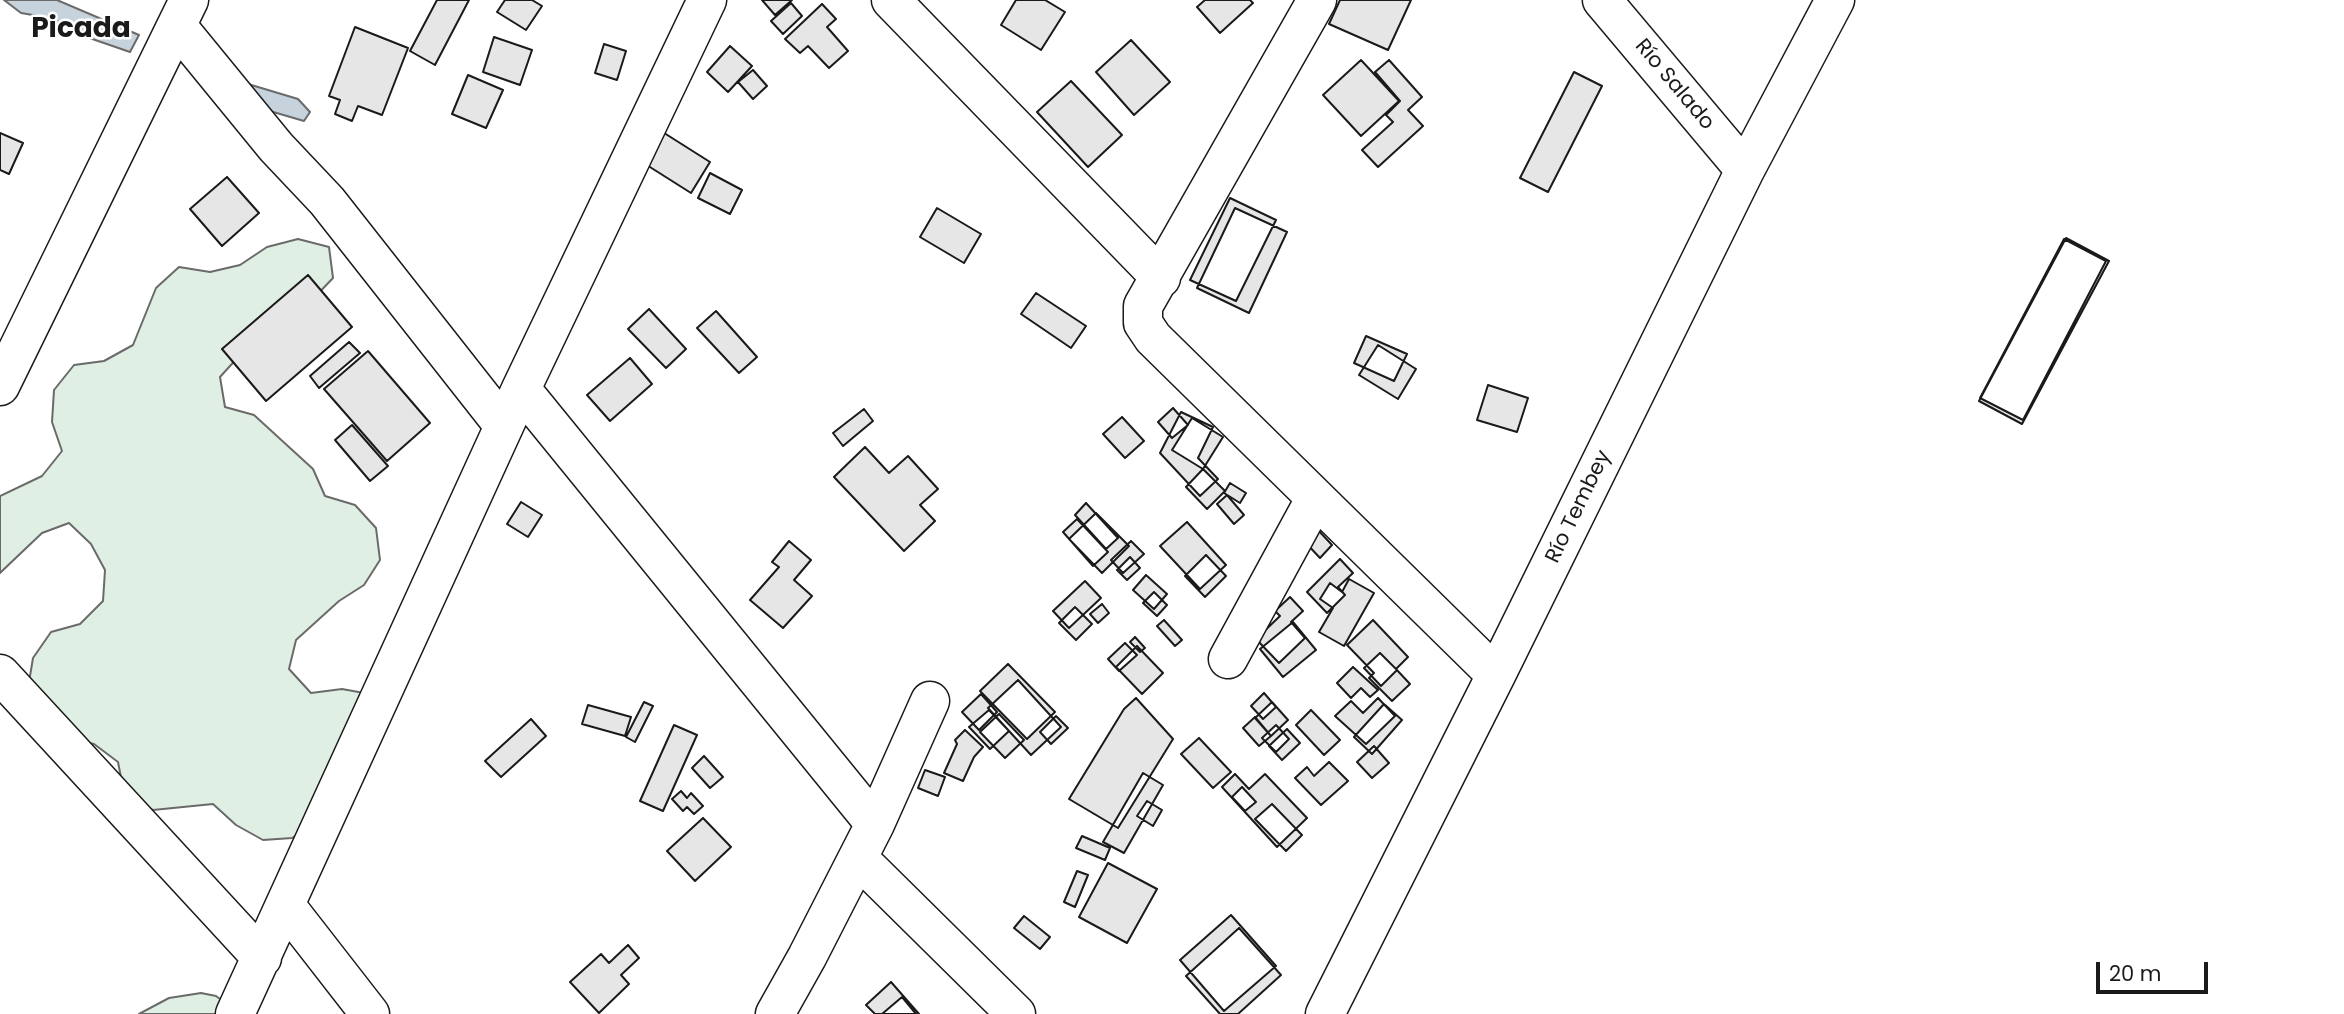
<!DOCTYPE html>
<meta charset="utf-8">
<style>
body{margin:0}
#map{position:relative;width:2344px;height:1014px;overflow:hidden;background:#fff;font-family:Poppins,sans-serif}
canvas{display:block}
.scale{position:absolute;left:2096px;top:962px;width:112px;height:32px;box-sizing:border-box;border:4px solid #1a1a1a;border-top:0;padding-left:9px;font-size:21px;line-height:24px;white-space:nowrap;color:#1a1a1a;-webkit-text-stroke:5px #fff;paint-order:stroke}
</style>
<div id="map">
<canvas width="2344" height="1014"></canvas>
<div class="scale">20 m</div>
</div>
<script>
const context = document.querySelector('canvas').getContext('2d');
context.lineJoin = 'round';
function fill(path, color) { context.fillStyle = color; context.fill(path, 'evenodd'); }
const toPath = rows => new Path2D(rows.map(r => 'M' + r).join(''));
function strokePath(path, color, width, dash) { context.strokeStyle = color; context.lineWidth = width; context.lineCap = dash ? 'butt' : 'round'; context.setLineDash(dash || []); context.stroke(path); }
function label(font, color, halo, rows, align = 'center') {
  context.font = font + ' Poppins,sans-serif'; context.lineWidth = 5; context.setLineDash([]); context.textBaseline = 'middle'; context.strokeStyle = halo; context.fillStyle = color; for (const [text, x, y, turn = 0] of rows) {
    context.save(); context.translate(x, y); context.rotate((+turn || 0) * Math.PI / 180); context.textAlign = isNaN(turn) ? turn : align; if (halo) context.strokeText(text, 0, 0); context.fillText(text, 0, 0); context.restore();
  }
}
const green = toPath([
 [298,239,329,247,333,278,312,300,240,355,220,377,225,407,254,415,313,469,325,496,355,505,376,528,380,560,364,585,339,601,296,640,289,669,311,693,342,689,375,695,316,822,292,838,263,840,236,825,213,804,153,810,124,793,118,762,94,744,65,738,28,688,33,658,51,632,80,624,103,601,105,570,91,544,69,523,42,533,0,573,0,496,42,476,62,451,52,422,54,390,74,365,104,361,133,345,156,288,179,267,210,272,240,265,267,247,298,239],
 [201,993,216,996,228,1005,232,1014,139,1014,169,998,201,993]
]);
fill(green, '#e0efe3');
strokePath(green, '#6a6a6a', 2);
const water = toPath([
 [4,0,57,0,139,35,130,52,72,32,66,25,50,18,21,13,4,0],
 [218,75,298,99,310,112,304,121,246,104,218,75]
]);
fill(water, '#c6d2dc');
strokePath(water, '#6a6a6a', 2);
const building = toPath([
 [437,0,469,0,435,65,410,51,437,0],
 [505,0,532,0,542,6,526,30,497,12,505,0],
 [762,0,792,0,775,15,762,0],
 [1016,0,1045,0,1065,12,1041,50,1001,25,1016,0],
 [1205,0,1250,0,1253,3,1220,33,1197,7,1205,0],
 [1340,0,1411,0,1388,50,1329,24,1340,0],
 [791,3,802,16,783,34,771,21,791,3],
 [822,4,836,19,827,27,848,51,829,68,808,46,800,53,785,39,822,4],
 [355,27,408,48,382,115,358,106,352,121,335,114,340,100,329,96,355,27],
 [494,37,532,50,520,85,483,72,494,37],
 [1131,40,1170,82,1134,115,1096,72,1131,40],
 [604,44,626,51,617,80,595,73,604,44],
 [730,46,752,66,728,92,707,72,730,46],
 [1361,60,1399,101,1361,136,1323,95,1361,60],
 [1389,60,1422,97,1408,110,1423,126,1378,167,1362,150,1393,122,1386,115,1400,101,1375,72,1389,60],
 [753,70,767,86,753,99,738,82,753,70],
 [1574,72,1602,86,1548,192,1520,178,1574,72],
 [468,75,503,90,486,128,452,114,468,75],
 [1071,81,1122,135,1088,167,1037,112,1071,81],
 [661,131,710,162,691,193,642,162,661,131],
 [0,133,23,143,9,174,0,170,0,133],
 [710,173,742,190,730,214,698,198,710,173],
 [227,177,259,213,222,246,190,209,227,177],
 [1230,198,1276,220,1236,301,1190,280,1230,198],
 [937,208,981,234,964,263,920,237,937,208],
 [1235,208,1287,232,1249,313,1197,288,1235,208],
 [2066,238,2109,261,2022,424,1979,401,2066,238],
 [2064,239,2106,261,2023,420,1980,398,2064,239],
 [308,275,352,327,266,401,222,349,308,275],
 [1036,293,1086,326,1071,348,1021,314,1036,293],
 [649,309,686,349,666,368,628,329,649,309],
 [716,311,757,357,739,373,697,328,716,311],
 [1366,336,1407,354,1394,381,1354,363,1366,336],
 [349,342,360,353,319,388,310,376,349,342],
 [1378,345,1416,369,1398,399,1359,375,1378,345],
 [368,351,430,423,387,461,324,389,368,351],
 [630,358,652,384,610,421,587,395,630,358],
 [1488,385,1528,398,1517,432,1477,420,1488,385],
 [1173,408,1188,425,1172,438,1158,422,1173,408],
 [864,409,873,421,843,446,833,433,864,409],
 [1181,412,1213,427,1198,458,1218,479,1200,496,1160,453,1181,412],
 [1122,417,1144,441,1125,458,1103,434,1122,417],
 [1192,418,1223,437,1203,469,1172,450,1192,418],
 [352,425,388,466,370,481,335,440,352,425],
 [865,447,889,473,908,456,938,489,920,505,935,521,904,551,834,477,865,447],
 [1203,469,1225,491,1207,509,1186,487,1203,469],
 [1230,483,1246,493,1240,503,1224,493,1230,483],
 [1227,495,1244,515,1234,524,1217,504,1227,495],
 [521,502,542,515,528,537,507,524,521,502],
 [1086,503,1118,538,1106,549,1075,515,1086,503],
 [1096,513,1129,546,1102,573,1069,539,1096,513],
 [1077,519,1108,552,1093,566,1063,532,1077,519],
 [1187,522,1226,565,1200,589,1160,546,1187,522],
 [1318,530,1332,545,1320,558,1305,542,1318,530],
 [789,541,811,560,794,580,812,596,783,628,750,600,779,567,772,562,789,541],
 [1131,541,1144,554,1123,573,1111,560,1131,541],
 [1206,555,1226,576,1205,597,1185,576,1206,555],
 [1130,557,1140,568,1127,580,1117,570,1130,557],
 [1340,559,1353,573,1338,587,1345,595,1327,613,1307,592,1340,559],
 [1146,575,1167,594,1154,609,1133,590,1146,575],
 [1349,579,1374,593,1344,646,1319,632,1333,608,1320,599,1330,583,1342,592,1349,579],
 [1085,581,1101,598,1069,628,1053,611,1085,581],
 [1154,592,1167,605,1157,616,1143,603,1154,592],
 [1290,597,1303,611,1291,622,1305,638,1279,663,1256,639,1280,616,1275,611,1290,597],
 [1102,604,1109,613,1098,623,1090,614,1102,604],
 [1075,607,1092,624,1076,640,1059,623,1075,607],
 [1164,620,1182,640,1175,646,1157,626,1164,620],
 [1373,620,1408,657,1396,669,1410,684,1392,701,1369,678,1374,673,1347,645,1373,620],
 [1293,622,1316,650,1283,677,1260,649,1293,622],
 [1135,637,1145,648,1140,652,1130,642,1135,637],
 [1125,643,1137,655,1119,671,1108,659,1125,643],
 [1137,646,1163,673,1142,694,1116,667,1137,646],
 [1380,653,1397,670,1381,686,1364,668,1380,653],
 [1008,664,1055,712,1027,739,980,691,1008,664],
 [1353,667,1378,690,1370,697,1361,688,1351,698,1337,683,1353,667],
 [1018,680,1061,727,1031,755,988,708,1018,680],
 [1264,693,1276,707,1263,719,1251,706,1264,693],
 [981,694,997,712,979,730,962,712,981,694],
 [1136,698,1173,739,1118,828,1069,799,1124,709,1136,698],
 [1378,698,1395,716,1366,744,1335,716,1351,701,1363,713,1378,698],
 [644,702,653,706,635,742,626,737,644,702],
 [1272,702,1288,720,1271,736,1255,718,1272,702],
 [1384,704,1402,720,1372,754,1354,737,1384,704],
 [588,705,631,717,625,736,582,724,588,705],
 [989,710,1009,731,990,749,969,727,989,710],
 [1311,710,1340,740,1324,755,1296,725,1311,710],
 [999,714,1024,740,1005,758,980,732,999,714],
 [1056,716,1068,728,1051,744,1040,732,1056,716],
 [1255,717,1271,736,1259,746,1243,728,1255,717],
 [531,719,546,736,501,777,485,761,531,719],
 [674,725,697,735,663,811,640,801,674,725],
 [1276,725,1289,739,1276,752,1262,738,1276,725],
 [1287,729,1300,743,1282,760,1269,746,1287,729],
 [965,730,983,747,974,757,963,781,944,773,957,744,955,740,965,730],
 [1199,738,1231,772,1213,788,1181,754,1199,738],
 [1374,746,1389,763,1372,778,1357,762,1374,746],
 [704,756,723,777,710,788,692,768,704,756],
 [1329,762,1348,781,1321,805,1295,778,1307,767,1314,776,1329,762],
 [925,770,945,777,938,796,918,788,925,770],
 [1143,773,1163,785,1124,853,1103,842,1143,773],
 [1235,774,1249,789,1265,774,1307,818,1277,847,1222,787,1235,774],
 [1242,787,1256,802,1245,811,1232,797,1242,787],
 [681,791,687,798,691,793,703,806,694,814,687,807,683,811,672,799,681,791],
 [1147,801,1162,810,1153,826,1137,816,1147,801],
 [1272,804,1302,835,1286,851,1255,819,1272,804],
 [703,818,731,847,695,881,667,851,703,818],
 [1082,836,1110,848,1105,860,1076,848,1082,836],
 [1108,863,1157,889,1127,943,1079,917,1108,863],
 [1077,871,1088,875,1075,907,1064,902,1077,871],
 [1231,915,1276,966,1224,1011,1180,960,1231,915],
 [1024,916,1050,937,1040,949,1014,928,1024,916],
 [1239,928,1281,975,1238,1014,1220,1014,1186,976,1239,928],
 [628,945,639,958,621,975,629,984,599,1013,570,982,601,954,609,963,628,945],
 [891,982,919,1014,875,1014,866,1005,891,982],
 [902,997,916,1014,882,1014,902,997]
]);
fill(building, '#e6e6e6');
strokePath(building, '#1a1a1a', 2);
const minor = toPath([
 [891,0,1161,278],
 [1317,0,1143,306,1143,323,1153,338,1496,675],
 [1602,0,1745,170],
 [177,26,276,147,327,201,504,426],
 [0,386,189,0],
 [521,389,875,824],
 [1228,659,1315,499],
 [0,674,262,958],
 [858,858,1016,1014],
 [286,906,370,1014],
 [235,1014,521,389,707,0],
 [775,1014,807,957,875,824,930,701],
 [1325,1014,1496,675,1745,170,1835,0]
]);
strokePath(minor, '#1a1a1a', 41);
strokePath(minor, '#fff', 38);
label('21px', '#1a1a1a', '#fff', [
 ["Río Salado",1674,85,50],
 ["Río Tembey",1579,507,-64]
]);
label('bold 28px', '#1a1a1a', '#fff', [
 ["Picada",81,30]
]);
</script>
